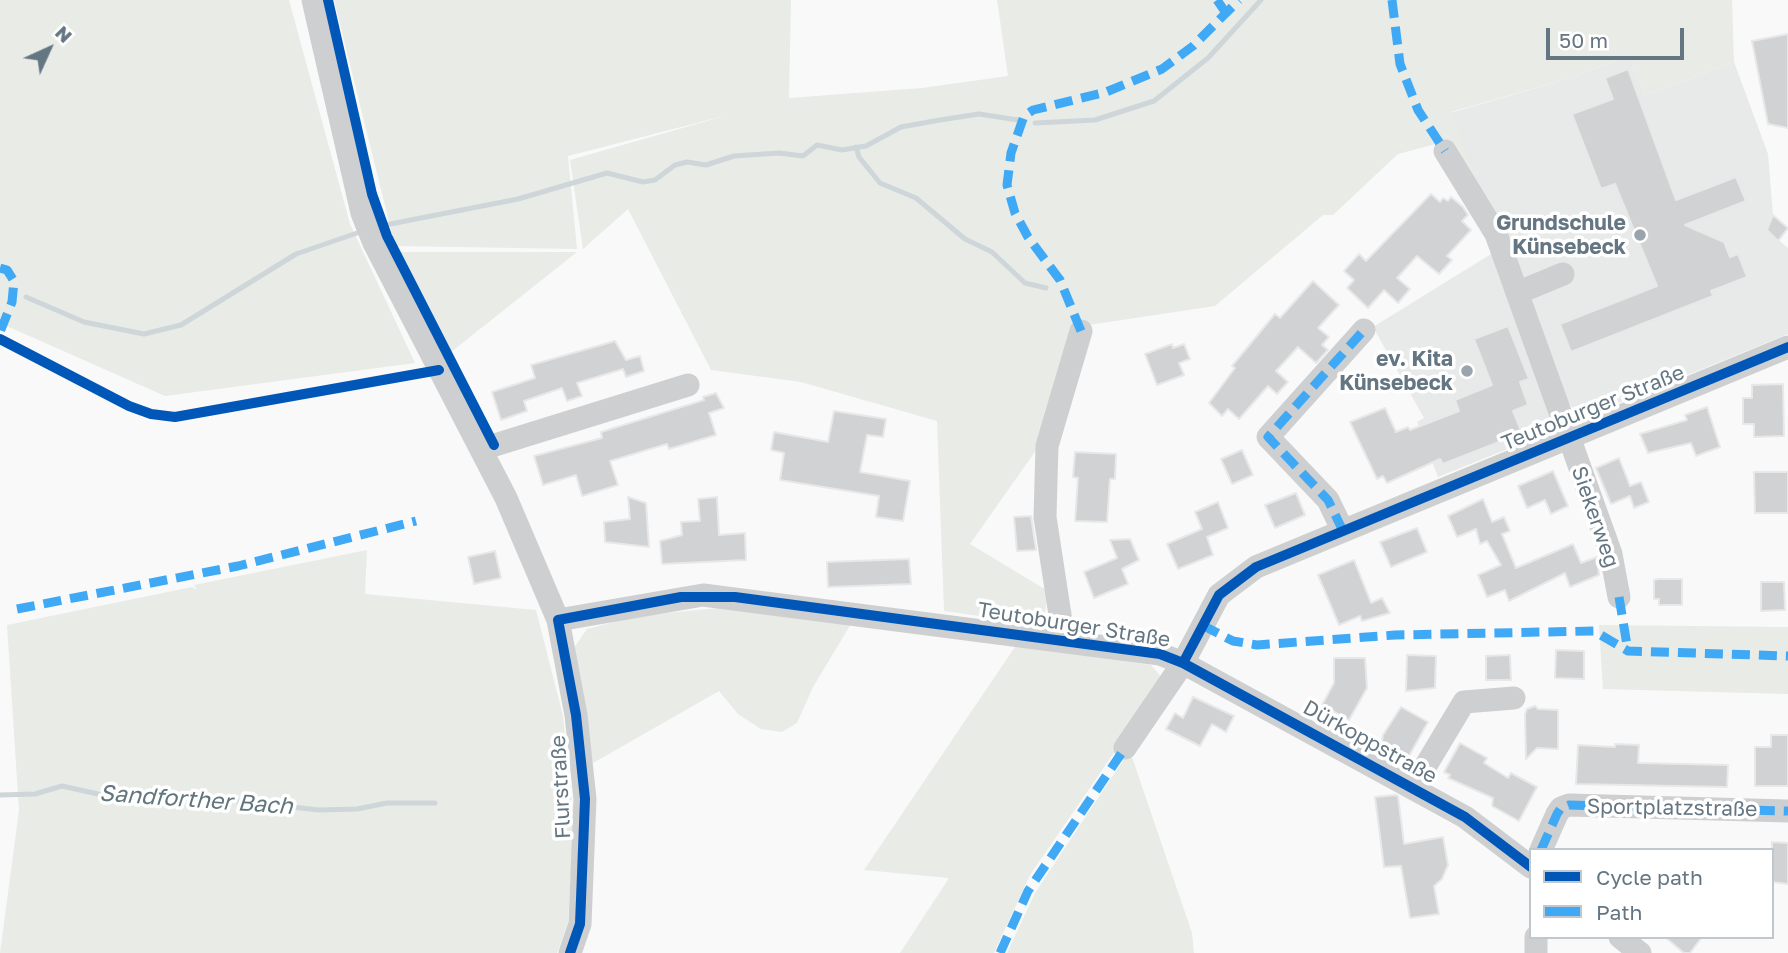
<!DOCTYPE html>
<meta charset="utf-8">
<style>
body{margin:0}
#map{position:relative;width:1788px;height:953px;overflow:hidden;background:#f9f9f9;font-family:"Golos Text",sans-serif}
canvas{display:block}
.legend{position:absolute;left:1529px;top:848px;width:245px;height:91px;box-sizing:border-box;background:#fff;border:2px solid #c1c8cd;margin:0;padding:9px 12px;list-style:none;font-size:21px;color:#657683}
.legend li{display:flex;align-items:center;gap:14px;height:35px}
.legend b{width:35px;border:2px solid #c1c8cd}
.north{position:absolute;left:14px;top:14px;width:70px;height:70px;-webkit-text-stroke:5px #fff;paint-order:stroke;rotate:45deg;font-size:19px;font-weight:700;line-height:28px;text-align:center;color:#657683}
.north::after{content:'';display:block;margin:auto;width:24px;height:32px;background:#657683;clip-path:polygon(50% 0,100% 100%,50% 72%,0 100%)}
.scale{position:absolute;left:1546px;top:28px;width:138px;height:32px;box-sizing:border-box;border:4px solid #657683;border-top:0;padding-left:9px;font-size:21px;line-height:24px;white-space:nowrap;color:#657683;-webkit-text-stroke:5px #fff;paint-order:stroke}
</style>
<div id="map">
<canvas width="1788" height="953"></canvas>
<ul class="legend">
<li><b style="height:9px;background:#0057b8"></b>Cycle path</li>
<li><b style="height:9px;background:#3fa9f5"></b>Path</li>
</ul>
<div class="north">N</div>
<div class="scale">50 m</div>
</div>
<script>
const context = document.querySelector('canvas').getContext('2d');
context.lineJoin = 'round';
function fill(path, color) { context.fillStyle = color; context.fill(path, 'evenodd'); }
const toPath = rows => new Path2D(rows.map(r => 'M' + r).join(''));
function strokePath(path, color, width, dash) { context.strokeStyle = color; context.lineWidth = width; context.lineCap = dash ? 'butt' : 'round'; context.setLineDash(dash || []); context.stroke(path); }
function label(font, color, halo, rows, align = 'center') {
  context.font = font + ' "Golos Text",sans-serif'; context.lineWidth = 7; context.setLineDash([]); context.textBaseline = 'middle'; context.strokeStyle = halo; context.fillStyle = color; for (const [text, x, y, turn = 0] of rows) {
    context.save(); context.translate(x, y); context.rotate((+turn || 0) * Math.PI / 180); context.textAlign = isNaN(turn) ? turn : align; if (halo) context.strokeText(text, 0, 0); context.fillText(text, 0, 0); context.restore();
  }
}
fill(toPath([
 [1629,56,1645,96,1734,62,1768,154,1773,215,1767,230,1788,248,1788,334,1587,416,1575,411,1565,399,1504,224,1468,169,1450,113,1571,78],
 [1496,251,1553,421,1552,426,1545,434,1438,477,1417,422,1424,418,1373,327]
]), '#e8e9e9');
fill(toPath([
 [0,0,289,0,350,224,415,363,165,396,0,323],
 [334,0,791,0,789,98,922,88,1008,76,997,0,1732,0,1734,62,1645,96,1629,56,1571,78,1451,112,1471,167,1468,169,1447,141,1398,154,1333,215,1323,215,1215,306,1075,327,1039,446,970,544,1048,591,1043,625,944,611,937,421,801,382,711,370,628,209,583,249,570,160,728,115,568,156,577,249,395,246],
 [400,252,577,252,451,352],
 [367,550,365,594,536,610,563,716,574,821,568,923,557,953,0,953,19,810,7,625,192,587,197,590,194,585],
 [728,607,851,624,813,687,797,723,782,732,761,729,738,714,719,691,593,763,572,651,587,629,637,616],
 [1599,625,1788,627,1788,694,1603,689],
 [1017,644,1151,665,1164,680,1030,875,994,953,900,953,949,878,864,870],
 [1132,757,1192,933,1194,953,1007,953,1035,893,1124,759]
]), '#e8ebe6');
strokePath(toPath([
 [1035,123,1095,120,1154,101,1208,58,1261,0],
 [856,147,859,157,880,183,916,198,965,239,992,252,1025,283,1046,288],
 [375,227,518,199,607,173,643,182,655,180,675,165,687,162,706,165,734,156,779,153,803,156,817,145,842,150,866,146,901,127,940,120,979,114,1018,120],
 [26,297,84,322,144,334,181,325,296,254,363,231],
 [0,795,35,794,62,786,98,794,127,797,167,793,319,810,357,809,387,803,435,803]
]), '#ced6d9', 5);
const building = toPath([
 [1788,34,1788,128,1768,124,1752,41,1788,34],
 [1628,69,1676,200,1736,177,1746,201,1685,225,1724,242,1730,257,1738,254,1747,277,1711,291,1713,296,1571,352,1560,324,1657,286,1615,184,1601,189,1572,114,1613,99,1605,78,1628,69],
 [1431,194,1440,202,1443,198,1448,201,1451,197,1463,207,1468,215,1462,221,1471,230,1447,256,1452,260,1439,274,1417,256,1397,278,1410,289,1398,303,1384,290,1368,308,1347,288,1354,280,1344,271,1359,254,1366,261,1431,194],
 [1773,215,1788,228,1778,241,1767,230,1773,215],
 [1313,281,1339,305,1318,328,1329,337,1322,345,1328,350,1316,363,1298,347,1276,371,1288,382,1277,394,1268,386,1239,419,1228,409,1222,416,1209,403,1235,368,1232,366,1275,314,1280,318,1313,281],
 [1508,326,1529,379,1520,382,1528,405,1513,411,1522,433,1443,464,1440,459,1387,483,1383,476,1377,479,1350,422,1385,408,1396,432,1408,427,1410,430,1459,411,1455,400,1492,385,1474,339,1508,326],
 [615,341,626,360,640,356,644,371,626,377,623,369,577,383,582,396,567,401,562,388,524,401,527,411,501,420,492,392,535,378,531,365,615,341],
 [1172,344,1173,348,1184,344,1190,359,1179,363,1184,375,1157,385,1145,354,1172,344],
 [1783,384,1784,436,1754,437,1754,424,1743,424,1743,398,1752,398,1752,385,1783,384],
 [716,393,724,408,709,413,716,435,669,449,667,444,610,461,618,485,582,496,576,475,543,485,534,456,602,438,601,432,704,400,703,397,716,393],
 [1707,407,1720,447,1696,456,1691,443,1648,453,1640,434,1687,420,1685,415,1707,407],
 [834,411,886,419,883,437,867,435,860,472,910,481,903,521,876,517,879,496,780,480,784,453,771,450,774,432,828,442,834,411],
 [1242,450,1253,475,1232,484,1221,459,1242,450],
 [1075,452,1116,454,1115,479,1110,479,1107,522,1075,521,1078,478,1073,477,1075,452],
 [1619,458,1630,486,1641,482,1649,502,1634,508,1630,496,1611,504,1596,468,1619,458],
 [1553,471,1568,506,1551,514,1545,500,1527,508,1518,486,1553,471],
 [1754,472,1788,472,1788,513,1755,513,1754,472],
 [1296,493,1305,515,1275,528,1265,505,1296,493],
 [628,497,646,503,649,547,605,542,604,522,630,519,628,497],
 [717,497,719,535,745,533,746,560,662,564,660,541,682,535,681,522,700,521,698,499,717,497],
 [1483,499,1492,522,1504,517,1510,531,1502,534,1516,568,1573,544,1581,563,1597,557,1599,575,1570,587,1565,573,1509,601,1505,590,1487,597,1478,575,1501,565,1487,541,1480,544,1476,529,1457,537,1448,516,1483,499],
 [1218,502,1228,528,1207,537,1213,555,1178,569,1167,544,1202,529,1195,512,1218,502],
 [1031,516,1036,550,1017,551,1014,517,1031,516],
 [1417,528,1427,552,1391,567,1380,542,1417,528],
 [1130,539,1139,560,1122,569,1128,584,1094,598,1084,572,1117,558,1110,540,1130,539],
 [495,551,501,578,474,584,468,557,495,551],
 [909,559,911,584,828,587,827,562,909,559],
 [1354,560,1371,603,1382,598,1390,613,1362,621,1360,616,1339,625,1318,575,1354,560],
 [1659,579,1682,579,1682,605,1659,605,1659,599,1654,599,1654,580,1659,579],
 [1761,582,1784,582,1785,610,1761,611,1761,582],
 [1556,650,1584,651,1584,679,1555,678,1556,650],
 [1407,655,1436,656,1435,688,1406,691,1407,655],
 [1510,655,1511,680,1486,680,1486,656,1510,655],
 [1334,658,1365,658,1367,688,1349,720,1322,705,1334,683,1334,658],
 [1193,697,1234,716,1226,732,1212,724,1200,746,1166,729,1175,713,1183,718,1193,697],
 [1535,706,1538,709,1558,710,1558,749,1537,748,1526,759,1525,714,1527,709,1535,706],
 [1401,707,1428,722,1409,756,1382,741,1383,735,1401,707],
 [1771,735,1788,735,1788,786,1755,786,1755,747,1771,747,1771,735],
 [1460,743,1487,758,1484,763,1508,778,1511,773,1537,787,1519,821,1492,806,1493,798,1448,778,1450,775,1444,772,1460,743],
 [1615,744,1639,745,1638,763,1728,765,1727,787,1576,784,1578,745,1615,747,1615,744],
 [1395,795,1398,796,1404,844,1443,837,1448,865,1442,879,1434,886,1439,914,1410,918,1401,866,1384,867,1375,797,1395,795],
 [1772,842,1788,843,1788,884,1772,882,1772,842],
 [1665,937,1702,937,1690,953,1684,953,1665,937]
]);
fill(building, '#d0d2d3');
strokePath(building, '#e8e8e8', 2);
strokePath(toPath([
 [313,0,362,213,374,243,506,498,558,620,576,715,585,799,580,924,570,953],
 [1445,151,1496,234,1611,554,1619,597],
 [1517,293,1563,274],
 [482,449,688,385],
 [1343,531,1328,500,1268,437,1364,330],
 [558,620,703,595,1160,654,1183,663,1465,817,1531,867],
 [1064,641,1045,517,1047,446,1081,331],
 [1125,748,1183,663,1219,595,1256,567,1788,347],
 [1413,787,1464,702,1514,698],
 [1541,850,1557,814,1561,808,1569,805,1788,811],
 [1536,937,1536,953],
 [1620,937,1640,953]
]), '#cecfd0', 23);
strokePath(toPath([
 [1217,0,1226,13],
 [1392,0,1400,64,1418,110,1445,151],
 [0,268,7,270,14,281,12,302,0,332],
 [1081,331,1060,280,1028,237,1015,213,1007,185,1011,153,1024,116,1033,110,1106,92,1162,69,1193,46,1239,0],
 [1343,531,1328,500,1268,437,1364,330],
 [1619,597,1628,651],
 [17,609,238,566,416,521],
 [1202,625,1233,641,1257,645,1395,635,1594,631,1628,651,1788,656],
 [1541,850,1557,814,1561,808,1569,805,1788,811],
 [1000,953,1028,891,1125,748]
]), '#3fa9f5', 9, [18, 9]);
strokePath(toPath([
 [328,0,372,194,387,236,494,445],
 [0,339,129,406,151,414,175,417,439,370],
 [1183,663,1219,595,1256,567,1788,347],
 [570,953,580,924,585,799,576,715,558,620,681,597,735,597,1160,654,1183,663,1465,817,1531,867]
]), '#0057b8', 10);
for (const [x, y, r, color] of [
 [1640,235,7,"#99a4ac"],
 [1467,371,7,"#99a4ac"]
]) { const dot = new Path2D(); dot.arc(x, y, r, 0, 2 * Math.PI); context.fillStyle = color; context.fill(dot); strokePath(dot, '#fff', 2.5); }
label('bold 21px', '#657683', '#fff', [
 ["Grundschule",1626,223],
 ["Künsebeck",1626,247],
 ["ev. Kita",1453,359],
 ["Künsebeck",1453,383]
], 'right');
label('21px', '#657683', '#fff', [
 ["Teutoburger Straße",1593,408,-22],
 ["Siekerweg",1595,517,71],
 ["Teutoburger Straße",1074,625,9],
 ["Dürkoppstraße",1370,742,29],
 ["Flurstraße",561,787,-93],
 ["Sportplatzstraße",1672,808,1]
]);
label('italic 23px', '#60757c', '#fff', [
 ["Sandforther Bach",196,800,4]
]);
</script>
